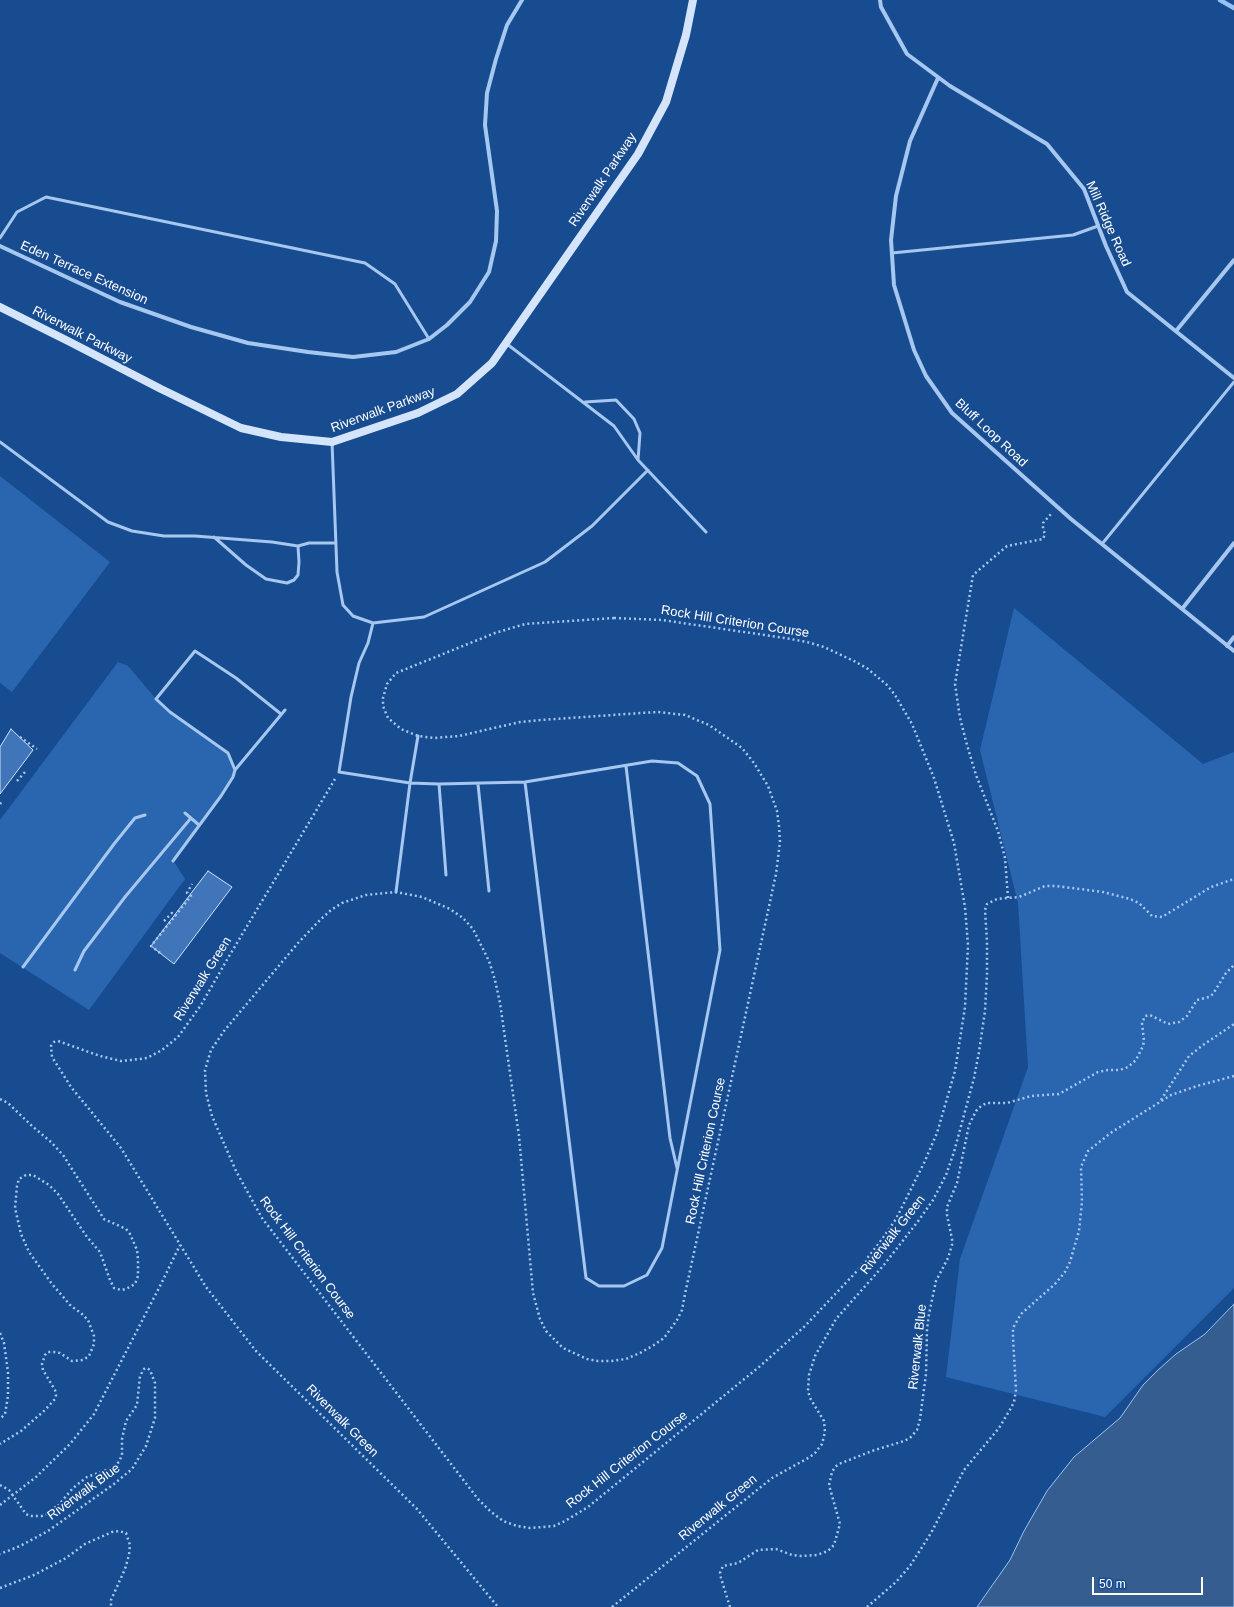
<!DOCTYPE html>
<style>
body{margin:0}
#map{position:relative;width:1234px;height:1607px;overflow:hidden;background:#184c91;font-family:Arial,sans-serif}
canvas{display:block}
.scale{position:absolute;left:1092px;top:1577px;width:111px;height:18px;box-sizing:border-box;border:2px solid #fff;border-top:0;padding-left:5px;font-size:12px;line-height:14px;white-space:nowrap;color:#fff;-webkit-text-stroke:3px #184c91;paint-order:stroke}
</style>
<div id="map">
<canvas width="1234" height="1607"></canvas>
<div class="scale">50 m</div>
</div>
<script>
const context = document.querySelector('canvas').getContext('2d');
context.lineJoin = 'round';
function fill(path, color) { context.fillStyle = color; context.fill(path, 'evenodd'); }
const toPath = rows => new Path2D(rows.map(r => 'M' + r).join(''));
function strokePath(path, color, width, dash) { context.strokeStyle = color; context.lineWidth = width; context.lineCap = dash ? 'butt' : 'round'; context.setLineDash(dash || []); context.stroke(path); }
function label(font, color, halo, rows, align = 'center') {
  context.font = font + ' Arial,sans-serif'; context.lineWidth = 4; context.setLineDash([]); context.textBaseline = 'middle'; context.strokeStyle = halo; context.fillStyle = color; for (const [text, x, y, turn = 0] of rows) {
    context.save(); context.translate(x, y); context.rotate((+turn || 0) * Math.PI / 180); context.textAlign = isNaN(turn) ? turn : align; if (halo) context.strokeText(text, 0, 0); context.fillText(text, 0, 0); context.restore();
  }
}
fill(toPath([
 [0,476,110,562,12,692,0,683],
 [1014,608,1203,764,1234,752,1234,1288,1105,1417,946,1377,960,1259,1028,1067,1018,903,980,750],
 [118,662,128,666,156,699,170,712,228,753,235,770,233,777,173,860,185,879,89,1010,0,953,0,820]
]), '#2a66b0');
const water = toPath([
 [1234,1304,1234,1607,977,1607,1010,1560,1024,1531,1047,1491,1074,1457,1120,1418,1143,1385,1158,1370,1176,1354,1205,1334,1234,1304]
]);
fill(water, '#365d8f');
strokePath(water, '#98c2f2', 1);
strokePath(toPath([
 [1220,0,1234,8]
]), '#98c2f2', 4.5);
const building = toPath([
 [11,729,33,750,0,794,0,747,11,729],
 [208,871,232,887,174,964,151,946,208,871]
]);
fill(building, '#4076b9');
strokePath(building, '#cde2fb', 1);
strokePath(toPath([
 [614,618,662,620,785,638,807,642,824,647,856,662,868,669,887,685,895,695,912,724,934,778,954,843,965,907,968,945,965,1007,955,1071,937,1133,924,1163,896,1219,880,1242,858,1270,804,1327,759,1367,588,1507,565,1521,554,1526,530,1528,517,1526,503,1521,490,1511,478,1499,262,1218,236,1171,212,1116,206,1093,205,1070,211,1050,224,1031,298,943,320,920,331,910,342,903,366,895,396,892,422,897,450,909,463,918,473,929,489,961,495,980,500,1003,519,1136,533,1293,540,1319,546,1331,563,1348,587,1359,598,1361,611,1361,626,1359,640,1353,654,1345,664,1338,677,1320,682,1310,685,1294,776,874,780,842,779,826,777,811,768,786,754,763,742,748,709,725,685,715,658,712,641,713,541,720,520,722,459,736,434,738,418,736,401,729,388,718,383,706,383,698,387,684,396,673,495,633,525,624,614,618],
 [20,737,37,749],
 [335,779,228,958,201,1005,178,1037,162,1050,147,1058,131,1060,121,1061,100,1056,58,1041,54,1042,51,1046,52,1057,71,1087,121,1148,206,1287,256,1351,417,1509,498,1607],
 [17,781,25,772],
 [0,804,3,800],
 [1008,898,1005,858,998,831,976,775,967,745,960,718,955,684,973,575,1007,546,1043,539,1045,534,1043,529,1043,523,1051,514],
 [164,921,172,913,176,916],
 [160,953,151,946,191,896,187,893,192,884],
 [0,1099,8,1103,32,1126,51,1142,63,1155,104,1219,126,1229,130,1234,137,1250,138,1259,138,1276,135,1284,126,1289,121,1290,114,1288,110,1280,100,1252,87,1237,58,1194,49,1185,33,1175,26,1175,19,1179,17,1186,15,1208,21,1234,29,1252,52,1284,71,1306,81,1313,88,1320,94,1336,94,1344,89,1356,83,1360,72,1361,60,1353,54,1352,48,1352,45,1355,42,1364,43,1370,55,1390,56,1395,55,1399,45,1410,21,1431,0,1444],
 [1161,1100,1189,1056,1203,1045,1234,1024],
 [0,1333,4,1343,8,1372,8,1396,5,1414,0,1419],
 [0,1485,9,1490,26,1514,30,1516,42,1516,49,1513,57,1507,73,1488,87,1477,109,1469,119,1462,122,1455,122,1439,126,1421,137,1405,140,1376,144,1369,147,1368,150,1370,155,1383,155,1418,146,1446,132,1469,114,1484,48,1531,20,1546,0,1554],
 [0,1505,36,1477,70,1444,94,1414,161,1284,180,1245],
 [0,1588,34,1575,66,1558,85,1544,112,1532,119,1531,126,1533,130,1545,129,1555,125,1569,111,1600,111,1607],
 [612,1607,772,1478,810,1457,815,1453,822,1444,825,1432,824,1421,810,1398,808,1391,809,1375,815,1356,836,1319,883,1266,919,1220,933,1200,946,1175,954,1152,974,1078,979,1052,985,1011,987,974,987,942,985,910,987,904,997,899,1019,897,1045,886,1056,886,1103,892,1130,899,1139,903,1152,916,1162,917,1211,887,1234,879],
 [730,1607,721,1578,720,1573,723,1566,738,1563,758,1550,776,1549,792,1555,801,1556,817,1555,828,1551,834,1545,840,1524,829,1485,832,1472,835,1467,839,1464,872,1451,904,1441,910,1438,917,1430,920,1419,926,1374,927,1329,929,1314,936,1281,948,1258,952,1245,952,1239,947,1215,947,1207,957,1183,969,1125,976,1111,981,1106,987,1103,1007,1103,1031,1096,1059,1094,1098,1072,1108,1070,1120,1070,1128,1067,1136,1060,1143,1046,1144,1041,1142,1023,1145,1016,1150,1015,1168,1024,1179,1022,1187,1016,1197,1000,1209,997,1213,994,1226,973,1234,965],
 [867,1607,896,1582,910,1566,931,1533,964,1470,999,1428,1011,1408,1014,1402,1016,1390,1013,1338,1013,1328,1021,1314,1055,1284,1065,1272,1070,1262,1079,1231,1082,1202,1081,1167,1088,1151,1112,1132,1171,1095,1197,1086,1234,1076]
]), '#a6c7f0', 2.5, [2, 3]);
strokePath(toPath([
 [0,238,17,212,46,197,365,263,395,284,429,339],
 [892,253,1073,235,1098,226],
 [507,344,614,426,638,460,706,532],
 [585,402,616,400,634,419,640,433,638,460],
 [0,442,108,522,132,531,164,536,195,536,272,542,298,546,309,543,335,543],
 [332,442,337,572,343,605,353,616,373,623,424,617,545,562,592,526,648,470],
 [214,537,246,565,266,579,287,583,294,580,298,575,299,562,298,546],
 [1102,544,1234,382],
 [373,623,368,643,359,663,351,697,339,772,410,783,418,736],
 [626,766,670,1138,677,1168],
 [235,770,285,710],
 [439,784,446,875],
 [478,784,489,891],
 [185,813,199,825],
 [173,861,221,796,233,777,235,770,228,753,170,712,156,699,195,651,236,678,281,714],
 [396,892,410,783,439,784,525,782,652,761,678,763,697,776,710,804,720,950,662,1248,647,1275,624,1286,599,1286,586,1278,525,782],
 [23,967,114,844,135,818,145,815],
 [75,970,84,951,125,897,191,818]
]), '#a6c7f0', 3);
strokePath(toPath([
 [880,0,881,7,907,54,950,86,1047,144,1084,189,1106,246,1127,292,1234,378],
 [938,78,910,141,896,196,891,240,894,285,914,350,926,376,952,413,1071,519,1234,651],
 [0,246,120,302,191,327,248,343,308,352,353,357,396,352,429,339,447,325,470,302,489,272,496,241,497,211,485,125,487,93,496,59,507,25,522,0],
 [1176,331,1234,260],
 [1182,609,1234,543],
 [1227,646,1234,637]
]), '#a6c7f0', 4);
strokePath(toPath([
 [0,307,70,342,161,389,241,428,281,437,332,442,418,413,457,394,492,363,638,154,666,102,686,35,693,0]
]), '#d4e5fb', 8);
label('13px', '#fff', '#184c91', [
 ["Riverwalk Parkway",603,180,-56],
 ["Mill Ridge Road",1108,224,66],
 ["Eden Terrace Extension",84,273,24],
 ["Riverwalk Parkway",82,335,27],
 ["Riverwalk Parkway",383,410,-20],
 ["Bluff Loop Road",991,433,43],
 ["Rock Hill Criterion Course",735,622,9],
 ["Riverwalk Green",203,979,-58],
 ["Rock Hill Criterion Course",706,1151,-78],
 ["Riverwalk Green",893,1235,-52],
 ["Rock Hill Criterion Course",307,1258,53],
 ["Riverwalk Blue",918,1347,-84],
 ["Riverwalk Green",342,1421,45],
 ["Rock Hill Criterion Course",627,1460,-38],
 ["Riverwalk Blue",84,1492,-36],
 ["Riverwalk Green",718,1508,-39]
]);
</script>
